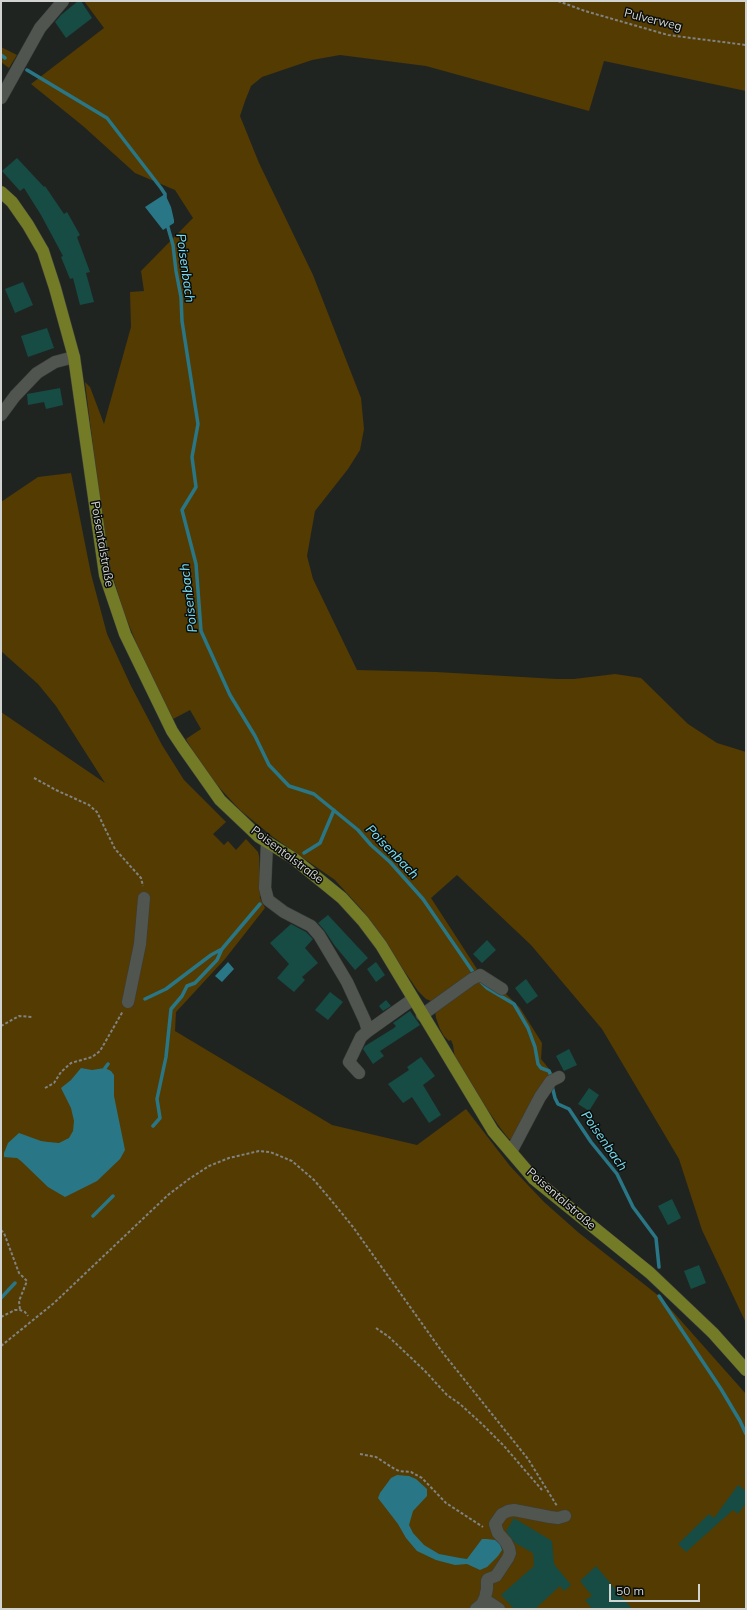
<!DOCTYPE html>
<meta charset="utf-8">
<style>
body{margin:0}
#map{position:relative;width:747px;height:1610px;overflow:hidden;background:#202421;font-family:Mulish,sans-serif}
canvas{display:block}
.frame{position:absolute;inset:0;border:2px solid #d2d4d2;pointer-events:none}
.scale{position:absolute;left:609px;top:1584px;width:91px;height:18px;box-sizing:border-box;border:2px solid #d2d4d2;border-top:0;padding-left:5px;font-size:12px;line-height:14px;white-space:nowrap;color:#d2d4d2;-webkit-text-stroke:3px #0b0d0b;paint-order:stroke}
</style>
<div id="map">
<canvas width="747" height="1610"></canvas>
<div class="frame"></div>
<div class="scale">50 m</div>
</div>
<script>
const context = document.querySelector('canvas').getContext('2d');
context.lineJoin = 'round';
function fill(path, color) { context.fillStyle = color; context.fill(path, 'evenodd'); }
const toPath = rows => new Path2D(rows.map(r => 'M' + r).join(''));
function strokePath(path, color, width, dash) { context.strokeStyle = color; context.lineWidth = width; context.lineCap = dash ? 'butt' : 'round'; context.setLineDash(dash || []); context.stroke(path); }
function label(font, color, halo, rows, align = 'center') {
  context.font = font + ' Mulish,sans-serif'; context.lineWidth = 3; context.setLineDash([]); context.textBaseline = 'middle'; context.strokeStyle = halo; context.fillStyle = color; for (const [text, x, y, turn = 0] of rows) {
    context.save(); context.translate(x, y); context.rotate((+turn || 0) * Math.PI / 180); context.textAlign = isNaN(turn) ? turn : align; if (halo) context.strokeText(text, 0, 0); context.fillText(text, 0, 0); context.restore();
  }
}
fill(toPath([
 [84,1,746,1,746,91,604,61,589,111,426,66,340,55,312,60,262,77,251,86,245,101,240,116,259,163,313,275,361,398,364,429,360,450,348,469,315,511,307,556,313,579,357,670,436,672,556,679,574,679,615,674,641,678,688,724,717,743,746,752,746,1323,702,1230,679,1159,602,1029,531,945,457,875,431,898,477,969,431,1001,426,999,418,991,363,911,335,880,273,837,240,810,215,783,194,753,186,739,201,729,190,710,173,719,163,700,140,652,124,613,111,571,103,527,85,382,90,387,104,424,131,327,130,292,144,291,141,271,193,218,175,190,135,173,83,126,31,84,104,28],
 [1,47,17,55,9,68,1,62],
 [71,473,91,574,107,634,131,686,162,745,184,780,226,822,213,834,224,845,228,841,236,850,246,839,258,852,259,856,260,898,265,908,225,959,176,1012,175,1031,332,1125,417,1145,466,1109,510,1166,544,1202,579,1233,659,1296,746,1394,746,1609,1,1609,1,712,105,783,56,706,38,684,1,651,1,502,38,477],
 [483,979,503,991,520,1008,542,1043,541,1059,554,1075,513,1139,509,1139,501,1129,487,1109,455,1058,453,1045,451,1040,449,1041,444,1036,440,1029,436,1018,435,1010]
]), '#543b02');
fill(toPath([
 [165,194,171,207,174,220,174,223,163,230,145,207],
 [228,962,234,969,222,982,215,976],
 [81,1068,92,1070,105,1068,111,1071,114,1075,114,1096,125,1150,120,1159,97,1181,65,1197,48,1187,21,1161,17,1158,4,1157,4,1153,8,1143,19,1133,41,1141,48,1142,59,1143,69,1138,73,1131,74,1121,71,1108,61,1088,71,1080],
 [397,1475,409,1476,416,1479,427,1489,427,1496,413,1511,409,1525,413,1533,424,1545,439,1554,460,1558,467,1559,482,1539,487,1539,495,1540,500,1544,502,1550,498,1556,487,1567,480,1570,467,1564,455,1565,436,1560,417,1551,406,1538,398,1524,378,1498,380,1493,391,1478]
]), '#297786');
strokePath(toPath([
 [1,55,5,58],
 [27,70,107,118,161,188,165,194,165,197],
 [167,224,173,245,176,271,181,297,182,321,198,424,192,457,196,487,182,510,196,564,201,631,230,695,255,736,269,765,289,786,314,794,358,830,371,845,390,862,423,899,473,972],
 [304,853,320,843,334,810],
 [480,981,487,988,514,1004,528,1028,535,1047,538,1064,541,1068,549,1071,552,1078],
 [145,999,166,989,211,955,222,949,260,904],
 [105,1068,108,1064],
 [552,1086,555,1098,558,1104,569,1109,591,1142,617,1174,633,1207,656,1238,659,1267],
 [153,1126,160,1118,157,1099,166,1057,171,1009,182,996,187,986,195,983,217,960,222,949],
 [93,1216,113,1196],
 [659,1296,721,1389,740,1421,746,1434],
 [1,1298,15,1283]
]), '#297786', 3.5);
fill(toPath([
 [78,1,81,1,92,18,66,38,55,22,61,15],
 [17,158,44,187,45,186,64,214,67,212,80,235,77,237,90,272,86,273,94,302,80,305,73,278,70,279,61,257,63,256,41,215,24,188,20,191,2,171],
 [23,282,33,305,15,313,5,289],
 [47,328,54,348,28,357,21,336],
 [60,388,63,405,46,409,44,402,28,405,27,394],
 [328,915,368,958,355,970,335,946,325,931,318,923],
 [291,924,306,932,313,939,305,948,318,963,302,977,305,980,294,992,277,978,289,964,270,943],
 [487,940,496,950,482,963,473,954],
 [376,962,385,975,376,982,367,969],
 [526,979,538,996,527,1004,515,988],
 [330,992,343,1002,328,1020,315,1010],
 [386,1000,391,1006,383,1011,379,1006],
 [410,1011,420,1025,380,1051,384,1056,373,1064,363,1049,365,1046,394,1028,396,1026,393,1023],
 [569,1049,577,1065,564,1071,556,1056],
 [421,1057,435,1076,423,1085,441,1115,429,1123,412,1097,403,1103,388,1084,409,1070,407,1067],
 [589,1088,599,1095,589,1111,578,1104],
 [672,1199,681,1218,668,1225,658,1206],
 [699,1265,706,1283,691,1289,684,1271],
 [738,1485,746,1491,746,1503,738,1514,733,1510,686,1552,678,1544,709,1514,714,1518],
 [514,1518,552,1541,554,1564,571,1585,564,1591,560,1586,535,1609,514,1609,501,1595,534,1566,533,1553,515,1543,506,1531],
 [596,1566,632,1609,592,1609,585,1600,592,1596,580,1581]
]), '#164c43');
const minor = toPath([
 [1,98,40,28,63,1],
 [1,415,15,396,37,373,55,362,74,357],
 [267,843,265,888,268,900,284,912,311,926,319,935,347,982,365,1021,368,1031,361,1037,349,1062,359,1073],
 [128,1002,140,944,144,898],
 [422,1015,472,979,480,975,502,989],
 [368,1031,413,999],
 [511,1152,540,1097,551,1081,559,1077],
 [482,1604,490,1603,499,1609],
 [476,1609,482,1604,485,1598,487,1589,487,1581,488,1579,496,1576,508,1558,510,1553,509,1548,506,1542,498,1533,495,1524,502,1514,508,1511,514,1510,550,1517,558,1518,565,1516]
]);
const major = toPath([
 [1,192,12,202,28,225,43,251,55,288,74,357,105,575,125,634,172,731,182,746,220,800,259,837,293,858,342,898,363,921,381,945,493,1131,534,1179,650,1273,713,1333,746,1370]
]);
strokePath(minor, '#3a3e3a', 13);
strokePath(major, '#3a3e3a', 13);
strokePath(toPath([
 [558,1,585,11,668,35,746,45],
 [34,778,56,790,89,805,97,812,115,849,141,878,143,886],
 [1,1026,19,1016,32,1017],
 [45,1088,54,1083,61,1072,71,1063,92,1057,100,1051,123,1011],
 [1,1230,4,1233,19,1273,27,1281,19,1301,20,1310],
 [1,1317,15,1310,20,1310,25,1312,28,1316],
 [376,1328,389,1337,425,1371,447,1395,460,1404,483,1425,504,1446,542,1490],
 [1,1346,54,1303,168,1195,189,1179,209,1166,229,1158,259,1151,270,1152,292,1161,314,1180,331,1200,353,1227,443,1353,528,1459,557,1506],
 [360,1454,376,1457,393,1468,399,1471,411,1472,422,1478,446,1503,483,1527]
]), '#808381', 2, [3, 2]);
strokePath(minor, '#505550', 12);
strokePath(major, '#737b27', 12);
label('12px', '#d2d4d2', '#0b0d0b', [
 ["Pulverweg",653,20,14],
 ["Poisentalstraße",102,544,80],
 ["Poisentalstraße",287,855,37],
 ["Poisentalstraße",561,1199,41]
]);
label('italic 13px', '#79e1f7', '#0b0d0b', [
 ["Poisenbach",185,268,82],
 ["Poisenbach",189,598,-97],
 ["Poisenbach",392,852,46],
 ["Poisenbach",604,1141,55]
]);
</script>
